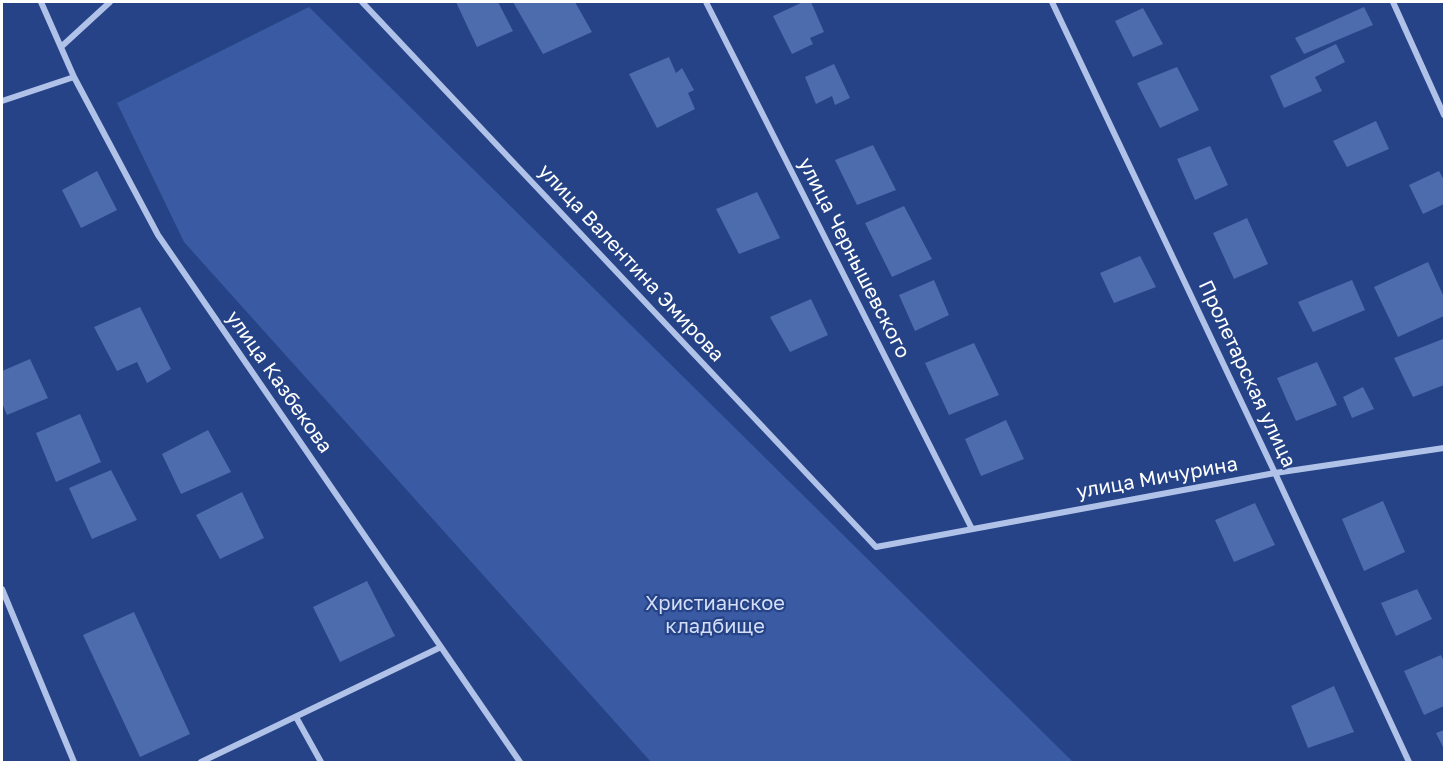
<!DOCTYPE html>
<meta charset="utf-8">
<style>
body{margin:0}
#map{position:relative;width:1446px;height:764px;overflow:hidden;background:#254386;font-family:"Golos Text",sans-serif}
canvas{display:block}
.frame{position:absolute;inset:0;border:3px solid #fff;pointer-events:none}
</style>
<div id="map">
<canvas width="1446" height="764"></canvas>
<div class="frame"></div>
</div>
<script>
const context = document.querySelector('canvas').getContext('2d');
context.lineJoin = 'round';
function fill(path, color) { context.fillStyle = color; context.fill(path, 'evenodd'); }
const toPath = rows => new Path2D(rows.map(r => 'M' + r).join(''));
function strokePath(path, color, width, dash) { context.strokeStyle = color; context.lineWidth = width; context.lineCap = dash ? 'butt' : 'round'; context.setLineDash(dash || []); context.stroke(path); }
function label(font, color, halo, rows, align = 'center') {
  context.font = font + ' "Golos Text",sans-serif'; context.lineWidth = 4.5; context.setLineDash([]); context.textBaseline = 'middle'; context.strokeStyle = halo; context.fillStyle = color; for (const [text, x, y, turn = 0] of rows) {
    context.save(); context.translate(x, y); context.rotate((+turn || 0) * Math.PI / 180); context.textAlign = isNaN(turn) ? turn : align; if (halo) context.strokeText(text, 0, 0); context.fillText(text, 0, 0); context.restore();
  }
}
fill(toPath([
 [309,7,1073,762,651,762,184,242,117,103]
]), '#3a5ba3');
fill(toPath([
 [456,2,498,2,513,31,477,47],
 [513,2,575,2,592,32,543,54],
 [803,2,811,2,824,32,810,38,813,44,792,54,773,16],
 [1364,7,1373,25,1304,54,1295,38],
 [1143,8,1163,44,1133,57,1115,21],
 [1336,44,1345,62,1315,77,1322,91,1284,108,1270,76],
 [669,57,676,73,682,68,694,90,688,93,695,109,657,128,629,74],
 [834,64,850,98,835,105,832,96,816,104,805,77],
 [1177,67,1199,110,1160,128,1137,83],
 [1376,121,1389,149,1347,167,1333,141],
 [873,145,896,190,857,205,835,160],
 [1210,146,1228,185,1195,200,1177,159],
 [97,171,117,210,81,228,62,190],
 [1439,171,1444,180,1444,204,1423,214,1409,185],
 [757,192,780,238,739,254,716,209],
 [904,206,932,259,892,277,865,223],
 [1247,218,1268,264,1234,279,1213,233],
 [1140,256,1156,287,1114,303,1100,273],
 [1428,262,1444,297,1444,316,1398,337,1374,287],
 [934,280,949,315,915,331,899,295],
 [1352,280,1365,310,1313,332,1298,302],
 [811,299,828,335,790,352,770,317],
 [140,307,171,369,147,383,137,362,117,371,94,327],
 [1443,339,1444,344,1444,385,1413,397,1394,358],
 [974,343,999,395,949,415,925,363],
 [30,359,48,398,7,415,2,403,2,371],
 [1317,362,1337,405,1296,421,1277,378],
 [1363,387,1374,409,1352,418,1343,397],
 [80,414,101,462,56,482,36,433],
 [1006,420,1024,459,981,476,965,439],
 [208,430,231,472,181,494,162,454],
 [111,470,137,520,92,539,69,488],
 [242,492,264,538,220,559,196,515],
 [1383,501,1405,552,1364,571,1342,519],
 [1255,503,1275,545,1234,562,1215,520],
 [367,581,395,636,340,662,313,607],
 [1417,589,1432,619,1396,636,1381,603],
 [134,612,190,734,140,757,83,635],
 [1441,655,1444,662,1444,706,1424,715,1404,671],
 [1334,686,1354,732,1308,748,1291,706],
 [1444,730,1444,749,1436,733]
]), '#4d6cae');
strokePath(toPath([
 [41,2,74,77,158,235,520,762],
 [362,2,876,547,1275,473,1444,448],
 [706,2,972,529],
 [1052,2,1275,473,1409,762],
 [1393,2,1444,115],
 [61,47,110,2],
 [2,101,74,77],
 [2,589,74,762],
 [296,717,321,762],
 [201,762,441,647]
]), '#b0c2e8', 6);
label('20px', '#fff', '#254386', [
 ["улица Чернышевского",854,258,63],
 ["улица Валентина Эмирова",631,263,47],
 ["Пролетарская улица",1247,374,65],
 ["улица Казбекова",279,382,55],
 ["улица Мичурина",1157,478,-10]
]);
label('20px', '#d4dff7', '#254386', [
 ["Христианское",715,604],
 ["кладбище",715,627]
]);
</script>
